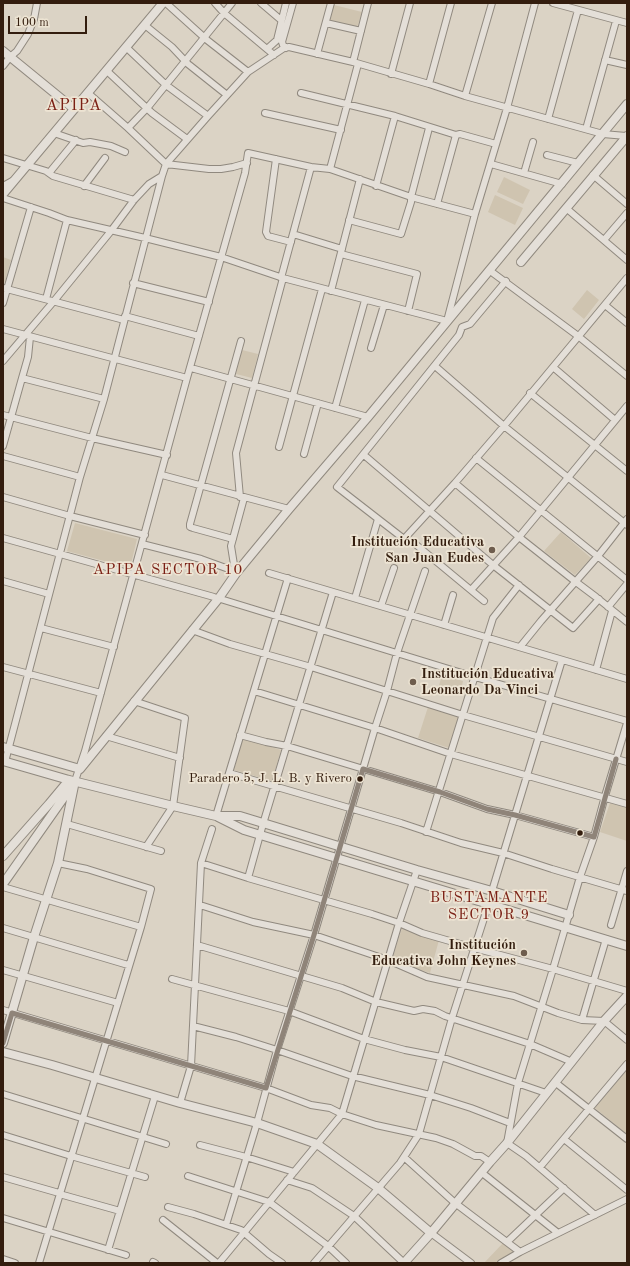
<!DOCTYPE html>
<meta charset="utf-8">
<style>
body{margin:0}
#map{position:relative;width:630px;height:1266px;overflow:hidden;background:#dbd3c5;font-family:"Old Standard TT",serif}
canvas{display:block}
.frame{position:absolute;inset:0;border:4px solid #331d0e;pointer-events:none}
.scale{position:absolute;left:8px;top:16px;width:79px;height:18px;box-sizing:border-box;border:2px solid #331d0e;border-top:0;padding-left:5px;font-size:12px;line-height:14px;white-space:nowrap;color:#331d0e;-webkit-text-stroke:3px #ede4d3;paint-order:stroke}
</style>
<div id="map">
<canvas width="630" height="1266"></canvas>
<div class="frame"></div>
<div class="scale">100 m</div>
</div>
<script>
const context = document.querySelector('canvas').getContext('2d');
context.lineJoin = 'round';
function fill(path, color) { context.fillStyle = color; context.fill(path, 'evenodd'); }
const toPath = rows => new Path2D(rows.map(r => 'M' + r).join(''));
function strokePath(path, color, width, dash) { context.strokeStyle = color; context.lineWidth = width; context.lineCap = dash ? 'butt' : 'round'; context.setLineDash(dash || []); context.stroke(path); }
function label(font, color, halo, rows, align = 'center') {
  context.font = font + ' "Old Standard TT",serif'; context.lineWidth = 3.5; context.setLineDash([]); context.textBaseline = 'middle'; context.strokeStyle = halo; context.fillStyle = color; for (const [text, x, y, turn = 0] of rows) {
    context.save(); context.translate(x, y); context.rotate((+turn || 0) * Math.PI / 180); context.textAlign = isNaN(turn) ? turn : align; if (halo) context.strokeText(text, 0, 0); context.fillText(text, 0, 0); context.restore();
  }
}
fill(toPath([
 [334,5,362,12,357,28,329,21],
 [504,177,530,190,523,204,497,192],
 [495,195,523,208,515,225,488,212],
 [3,257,11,260,5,282,3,281],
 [587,290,599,300,584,319,572,309],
 [242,350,258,354,252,378,236,374],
 [75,523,137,539,130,568,67,551],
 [561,532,591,558,575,575,544,551],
 [442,675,463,681,460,694,438,689],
 [428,707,459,717,449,748,418,738],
 [243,738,281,750,272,781,234,770],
 [610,803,627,808,627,841,600,832],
 [402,928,421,936,439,940,430,973,392,960],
 [627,1070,627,1134,595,1108],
 [503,1243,516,1252,496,1263,484,1263]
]), '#cfc4b0');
const minor = toPath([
 [166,3,207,40,248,72],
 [215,3,224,13,232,3],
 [261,3,281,20],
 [553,3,627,23],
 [326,23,361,31],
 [146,26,172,47,188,64,227,95],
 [127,48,166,85,208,116],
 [286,48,283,45,282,42,293,3],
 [267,49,277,40,286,3],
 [317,54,331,3],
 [605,60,627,65],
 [353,62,368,3],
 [3,66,10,57,17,51,28,34,34,19,37,3],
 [107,71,152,113,187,139],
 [391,74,410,3],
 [429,84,451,3],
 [88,93,128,128,166,164,209,169,221,169,233,167,247,163],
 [301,93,395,116,456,135,460,134,496,144],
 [465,96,492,3],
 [265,113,341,130],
 [548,119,578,10],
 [128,128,148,107,224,13,274,55],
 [586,129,616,21],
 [54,133,83,143,90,142,111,146,125,152],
 [547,155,578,163],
 [3,158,46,171,53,176,134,200],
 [276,159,266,232,268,236,291,242],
 [491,164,562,184],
 [330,169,358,64],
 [49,173,76,140],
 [524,173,533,142],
 [593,175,627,204],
 [3,186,12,181],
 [84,186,105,158],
 [376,186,395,116],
 [3,198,49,213,67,220,145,238,221,257,283,278,447,321,475,214,507,108,535,3],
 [437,204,456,135],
 [566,208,627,260],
 [349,220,401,234,411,202,411,197,429,128],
 [293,234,342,249],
 [604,240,627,213],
 [341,254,417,274,408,311],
 [489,270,578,336,627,376],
 [281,278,311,167],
 [506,281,470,324,462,327,459,335,337,487,404,539,455,483,504,426,627,278],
 [133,283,209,302],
 [3,288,124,320],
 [331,291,360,179],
 [46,299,67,220],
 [3,303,31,207],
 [605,305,627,323],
 [125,316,199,336],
 [3,329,187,378],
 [371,348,384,305],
 [3,361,54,301,111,231,134,200,149,184,162,176,166,164,208,116,248,72,284,48,289,47,353,62,429,84,465,96,603,134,626,136],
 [435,366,504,426,627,525],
 [553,367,615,420],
 [191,368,368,417],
 [22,378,104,399],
 [530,393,627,471],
 [335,408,365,300],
 [3,415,92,438,167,455],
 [3,446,22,378,28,357,30,337],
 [279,447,322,289],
 [304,454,318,403],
 [364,455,493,565,573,628,599,599],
 [3,456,80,477],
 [476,458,627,580],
 [162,475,289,509],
 [455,483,519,537,576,582,596,597,627,622],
 [3,497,70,516,145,535],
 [240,497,236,453,283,278],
 [3,538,214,597,475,677,627,721],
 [233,539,193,528,190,527,190,524,241,341],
 [414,543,484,601],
 [142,544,201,559,237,572],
 [235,571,231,546,244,498],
 [269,573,627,679],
 [3,581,49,594],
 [471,590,519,537,627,406],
 [355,598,378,519],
 [381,606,394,568],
 [608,607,627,584],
 [444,625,453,595],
 [41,628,114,647],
 [192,630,230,644,311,667,463,715,627,762],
 [520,647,541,621,598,556,627,519],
 [3,667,101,693],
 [596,670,612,611],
 [254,691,375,728,451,754,627,804],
 [134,701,185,718,173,806,146,847],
 [240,735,266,742,287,746,440,792,487,809,515,815,594,837],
 [106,736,180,758],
 [5,762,80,477,104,399,162,176],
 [229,773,401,823,461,843,503,853,552,869,627,891],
 [75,781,85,751,187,378,245,173,248,153,311,167,330,169,411,197,475,214],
 [216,816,288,578],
 [67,824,161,851],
 [426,832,493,618,519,585],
 [201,863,248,878,372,914,399,923,422,933,474,948,553,969,627,991],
 [248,878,263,824,333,592],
 [3,887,141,927],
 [492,891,562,660],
 [200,905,253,922,314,935,388,960,427,977,514,996,558,1013,582,1020,604,1021,627,1040],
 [611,925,627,871],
 [3,928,128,965],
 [197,945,342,988,376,1002,414,1011,423,1009,435,1011,445,1016,530,1044,572,1062],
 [3,970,118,1003],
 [172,979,289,1011,364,1039,405,1050,441,1057,546,1093],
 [3,1010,266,1088,311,1105,330,1108,342,1114,376,1125,436,1138,453,1144,475,1156,481,1156,490,1162],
 [582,1020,606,939],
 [193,1026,236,1037,277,1050,352,1076,430,1095,471,1108,510,1123],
 [556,1083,627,1139],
 [3,1094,166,1144],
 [180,1103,191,1066,201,863,212,829],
 [3,1135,71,1156,145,1177],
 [564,1139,627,1190],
 [200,1145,246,1157,294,1172],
 [404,1157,455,1203,520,1252],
 [540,1167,627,1064],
 [481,1172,558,1233],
 [188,1176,269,1202,328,1246,346,1263],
 [3,1177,59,1193,63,1195,120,1211],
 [287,1180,312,1188,354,1216,404,1263],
 [168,1207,194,1214,241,1230,269,1254,282,1263],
 [595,1215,526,1156,507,1143,518,1083,553,969,580,877,594,837,605,796,627,723],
 [3,1218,126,1255],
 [163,1220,217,1263],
 [226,1225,257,1123,277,1050,314,935,375,728,387,691,397,653,425,571],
 [431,1233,471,1263],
 [507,1242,564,1188],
 [108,1250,155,1096],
 [3,1259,15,1263],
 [153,1262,155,1263],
 [39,1263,141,927,151,889,87,869,58,863],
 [219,1263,342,1114,399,923,417,870],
 [314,1263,400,1163,419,1134,452,1018,486,912],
 [501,1263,520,1252,627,1199]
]);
const tertiary = toPath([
 [3,51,74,109],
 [3,194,163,3],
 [521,262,627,136],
 [3,747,80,769,219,598,237,572,289,509,368,417,627,104],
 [3,761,69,780,173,806,216,816,240,816,417,870,492,891,569,915],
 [218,817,244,830,627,946],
 [3,856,49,804,69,780],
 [3,884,74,783],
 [3,1043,34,937,58,863,75,781],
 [3,1052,52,1065,180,1103,257,1123,317,1144,378,1188,431,1233],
 [404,1263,431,1233,490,1162,507,1143,604,1021,627,996]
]);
strokePath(minor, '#90897f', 8);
strokePath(tertiary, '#90897f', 10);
strokePath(minor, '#e4dfd8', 6);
strokePath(tertiary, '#e4dfd8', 8);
strokePath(toPath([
 [363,769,440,792,487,809,515,815,594,837],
 [594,837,616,759],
 [12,1013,266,1088],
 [3,1043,12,1013],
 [266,1088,314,935,363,769]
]), '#8f8479', 5);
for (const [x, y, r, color] of [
 [492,550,4,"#6e5d4e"],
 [413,682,4,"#6e5d4e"],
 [360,779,3.5,"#331d0e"],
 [580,833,3.5,"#331d0e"],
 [524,953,4,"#6e5d4e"]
]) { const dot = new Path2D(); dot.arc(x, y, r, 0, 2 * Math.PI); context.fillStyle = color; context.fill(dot); strokePath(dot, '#ede4d3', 1.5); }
label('13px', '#331d0e', '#ede4d3', [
 ["Paradero 5, J. L. B. y Rivero",352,779]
], 'right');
label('bold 14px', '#331d0e', '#ede4d3', [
 ["Institución Educativa",484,542],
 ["San Juan Eudes",484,558],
 ["Institución Educativa",421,674,"left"],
 ["Leonardo Da Vinci",421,690,"left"],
 ["Institución",516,945],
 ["Educativa John Keynes",516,961]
], 'right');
context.letterSpacing = '1px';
label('15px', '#7a1f14', '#ede4d3', [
 ["APIPA SECTOR 10",168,570],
 ["BUSTAMANTE",489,898],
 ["SECTOR 9",489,915]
]);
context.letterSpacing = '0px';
context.letterSpacing = '1px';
label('16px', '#7a1f14', '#ede4d3', [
 ["APIPA",74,106]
]);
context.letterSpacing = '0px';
</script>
